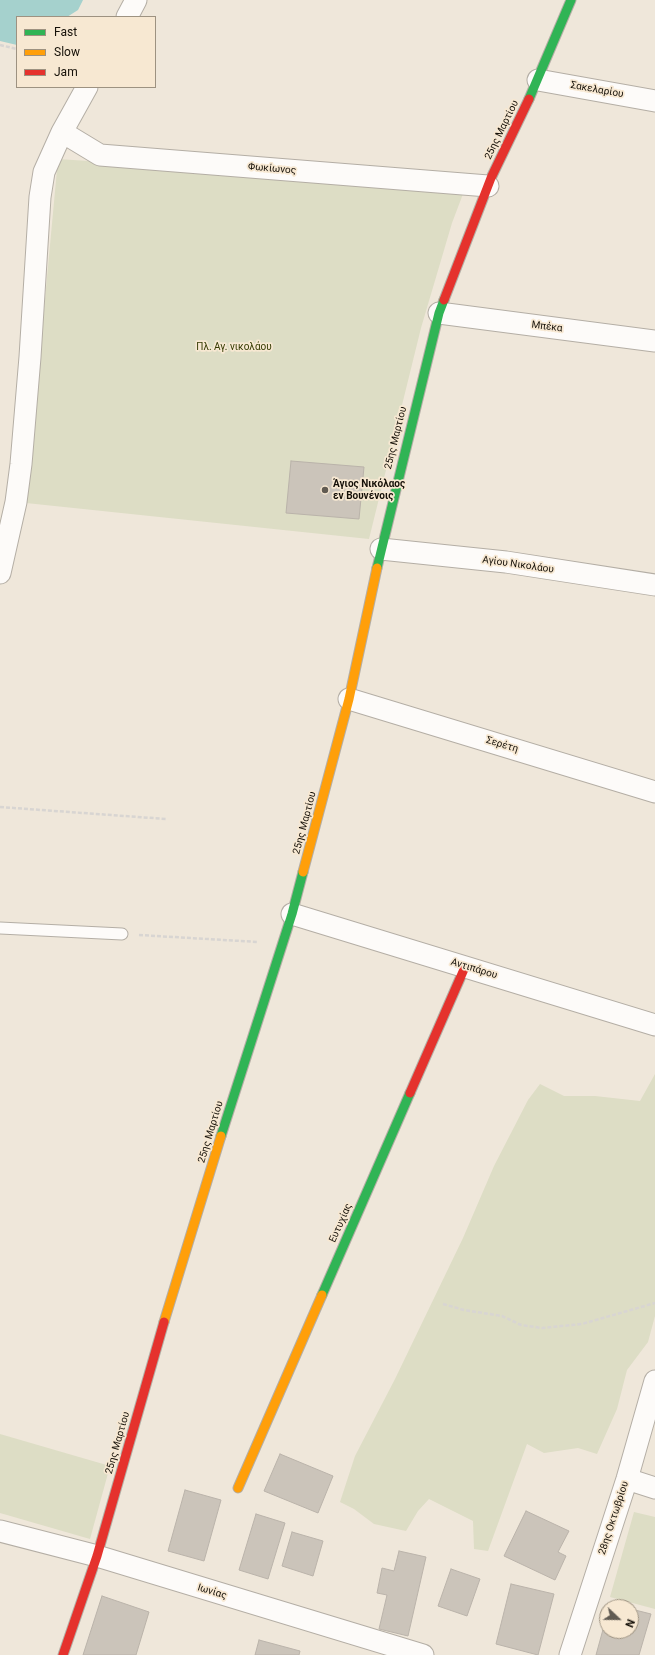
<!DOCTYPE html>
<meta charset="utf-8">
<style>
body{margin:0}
#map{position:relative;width:655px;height:1655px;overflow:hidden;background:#efe7da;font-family:Roboto,sans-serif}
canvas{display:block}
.legend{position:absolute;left:16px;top:16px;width:140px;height:72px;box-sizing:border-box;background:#f7e8d2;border:1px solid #9d9281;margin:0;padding:5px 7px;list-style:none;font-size:12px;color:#151008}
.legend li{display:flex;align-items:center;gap:8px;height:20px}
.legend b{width:20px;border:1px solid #9d9281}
.north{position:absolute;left:599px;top:1599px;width:40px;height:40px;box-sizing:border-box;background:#f7e8d2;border:1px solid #9d9281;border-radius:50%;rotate:112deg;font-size:11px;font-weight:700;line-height:16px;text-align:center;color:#151008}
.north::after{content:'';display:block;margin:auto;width:14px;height:18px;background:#615b52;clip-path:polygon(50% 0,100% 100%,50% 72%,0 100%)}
</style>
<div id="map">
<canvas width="655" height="1655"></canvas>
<ul class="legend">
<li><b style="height:5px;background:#30b455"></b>Fast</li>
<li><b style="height:5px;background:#ff9f0a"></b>Slow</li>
<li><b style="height:5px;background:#e5322d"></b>Jam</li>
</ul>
<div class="north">N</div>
</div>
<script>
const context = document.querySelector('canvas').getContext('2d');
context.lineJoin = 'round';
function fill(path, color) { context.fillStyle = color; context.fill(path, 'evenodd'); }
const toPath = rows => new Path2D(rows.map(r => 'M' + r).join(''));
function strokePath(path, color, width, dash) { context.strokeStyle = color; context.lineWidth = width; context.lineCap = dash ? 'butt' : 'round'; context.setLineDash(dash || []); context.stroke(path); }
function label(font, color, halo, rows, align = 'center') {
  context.font = font + ' Roboto,sans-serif'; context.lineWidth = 3.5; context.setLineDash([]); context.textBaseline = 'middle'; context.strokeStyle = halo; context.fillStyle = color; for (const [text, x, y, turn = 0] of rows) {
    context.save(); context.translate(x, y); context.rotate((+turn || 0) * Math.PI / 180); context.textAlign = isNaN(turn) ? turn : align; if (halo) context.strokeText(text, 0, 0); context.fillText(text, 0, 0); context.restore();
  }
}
fill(toPath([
 [58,159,466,186,452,223,421,328,369,539,26,503],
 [655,1074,655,1316,648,1342,627,1370,617,1409,597,1454,578,1448,544,1453,527,1444,488,1551,474,1549,473,1521,429,1499,418,1511,406,1531,374,1524,354,1509,340,1502,355,1456,395,1379,463,1238,494,1166,528,1100,540,1084,564,1096,595,1096,640,1101],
 [0,1434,110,1466,90,1539,0,1513],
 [634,1512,655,1517,655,1609,610,1597]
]), '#ddddc5');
fill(toPath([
 [0,0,83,0,78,10,67,17,17,17,17,45,0,41]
]), '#a5d1cd');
const building = toPath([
 [291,461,364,467,359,519,286,513,291,461],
 [280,1454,333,1476,318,1513,264,1491,280,1454],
 [185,1490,221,1500,204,1561,168,1551,185,1490],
 [526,1511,569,1531,558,1552,566,1556,555,1580,504,1556,526,1511],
 [256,1514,285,1523,268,1579,239,1570,256,1514],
 [292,1532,323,1541,313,1576,282,1566,292,1532],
 [399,1551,426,1557,408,1636,379,1629,387,1595,377,1593,382,1568,394,1571,399,1551],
 [451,1569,480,1579,467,1616,438,1606,451,1569],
 [511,1584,554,1594,538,1655,496,1644,511,1584],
 [102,1596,149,1612,136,1655,83,1655,102,1596],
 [610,1603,625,1607,609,1607,610,1603],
 [631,1609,651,1614,639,1655,596,1655,607,1615,607,1631,631,1631,631,1609],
 [259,1640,300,1651,299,1655,255,1655,259,1640]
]);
fill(building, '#cbc4ba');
strokePath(building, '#bab3aa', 1);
const lane = toPath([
 [0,928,122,934]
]);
const street = toPath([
 [127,17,136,0],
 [538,80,655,101],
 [62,132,100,155,488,186],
 [439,313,655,341],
 [381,549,506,562,655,585],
 [0,573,16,502,21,464,30,357,40,197,44,172,62,132,87,87],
 [349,699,655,792],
 [292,914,655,1025],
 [627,1479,655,1488],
 [0,1531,97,1556,423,1655],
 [570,1655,627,1479,655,1381]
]);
const fast = toPath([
 [529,99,571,0],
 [377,568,439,313,444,300],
 [221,1136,292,914,303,872],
 [322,1295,410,1093]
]);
const slow = toPath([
 [303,872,349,699,377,568],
 [164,1322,221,1136],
 [238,1488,322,1295]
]);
const jam = toPath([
 [444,300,491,178,529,99],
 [410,1093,465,967],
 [63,1655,97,1556,164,1322]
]);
strokePath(lane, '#b4aea5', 13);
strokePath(street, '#b4aea5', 23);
strokePath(fast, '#b4aea5', 11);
strokePath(slow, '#b4aea5', 11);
strokePath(jam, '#b4aea5', 11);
strokePath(toPath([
 [0,45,17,49],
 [0,807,166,819],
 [139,935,258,942],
 [443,1304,464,1310,502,1316,521,1325,542,1328,582,1324,655,1303]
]), '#d8d5d2', 2.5, [4, 2]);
strokePath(lane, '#fdfbf9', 11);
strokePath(street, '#fdfbf9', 21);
strokePath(fast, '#30b455', 9);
strokePath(slow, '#ff9f0a', 9);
strokePath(jam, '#e5322d', 9);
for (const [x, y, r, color] of [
 [325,490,4,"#615b52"]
]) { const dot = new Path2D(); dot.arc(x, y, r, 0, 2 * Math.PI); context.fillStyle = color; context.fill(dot); strokePath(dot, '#f7e8d2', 1.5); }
label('10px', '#151008', '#f7e8d2', [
 ["Σακελαρίου",597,90,10],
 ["25ης Μαρτίου",502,130,-64],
 ["Φωκίωνος",272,169,5],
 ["Μπέκα",547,327,7],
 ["25ης Μαρτίου",396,438,-76],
 ["Αγίου Νικολάου",518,565,8],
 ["Σερέτη",502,745,17],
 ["25ης Μαρτίου",305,823,-75],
 ["Αντιπάρου",474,969,17],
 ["25ης Μαρτίου",211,1132,-73],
 ["Ευτυχίας",341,1223,-66],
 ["25ης Μαρτίου",118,1443,-74],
 ["28ης Οκτωβρίου",614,1518,-72],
 ["Ιωνίας",212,1592,17]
]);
label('10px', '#343a00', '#f7e8d2', [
 ["Πλ. Αγ. νικολάου",234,347]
]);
label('bold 10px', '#151008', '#f7e8d2', [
 ["Άγιος Νικόλαος",333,484],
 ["εν Βουνένοις",333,496]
], 'left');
</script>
